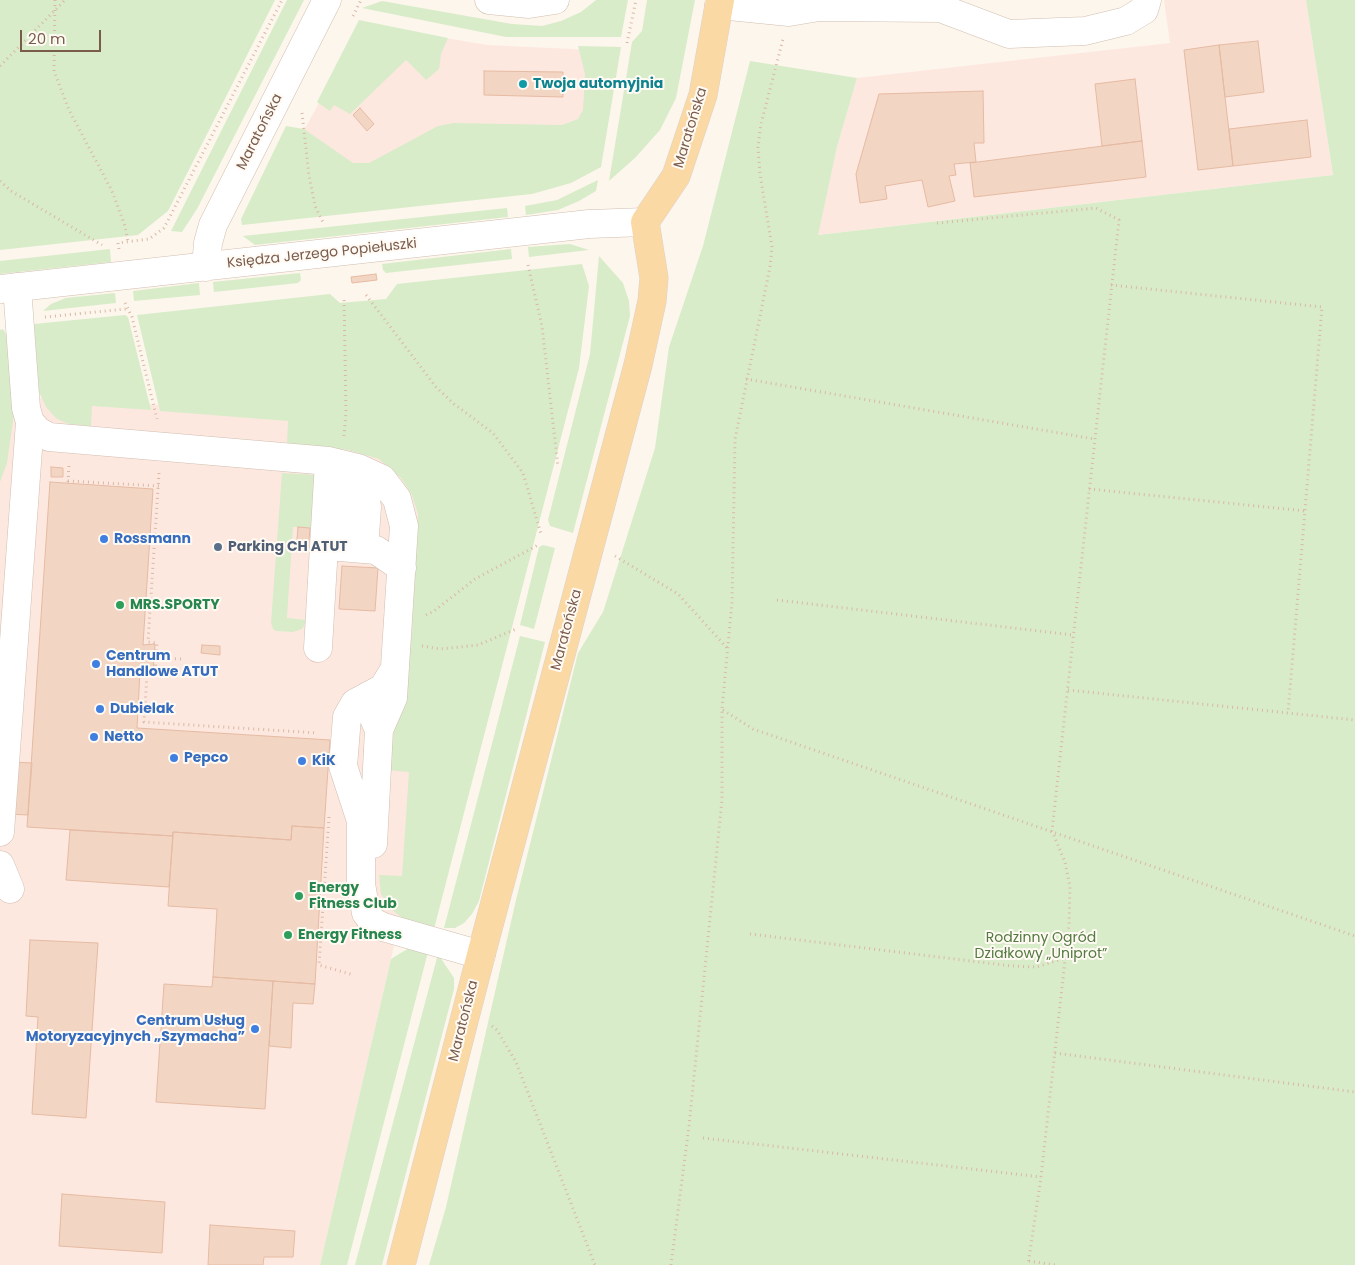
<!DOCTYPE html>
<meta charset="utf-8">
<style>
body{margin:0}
#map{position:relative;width:1355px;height:1265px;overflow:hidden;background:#fdf6ec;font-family:Poppins,sans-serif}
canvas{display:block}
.scale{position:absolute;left:20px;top:30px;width:81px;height:22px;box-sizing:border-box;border:2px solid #7a5c4d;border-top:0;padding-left:6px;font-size:15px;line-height:18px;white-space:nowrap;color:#7a5c4d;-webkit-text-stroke:4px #fffaf3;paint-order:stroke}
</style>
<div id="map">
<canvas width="1355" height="1265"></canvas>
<div class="scale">20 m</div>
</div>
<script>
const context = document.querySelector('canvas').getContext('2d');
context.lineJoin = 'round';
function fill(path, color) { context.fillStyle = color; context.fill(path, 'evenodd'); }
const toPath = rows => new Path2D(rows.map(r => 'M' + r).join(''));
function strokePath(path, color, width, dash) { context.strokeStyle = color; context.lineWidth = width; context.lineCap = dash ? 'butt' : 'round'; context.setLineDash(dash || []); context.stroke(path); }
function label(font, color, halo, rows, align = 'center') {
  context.font = font + ' Poppins,sans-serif'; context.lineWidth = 4; context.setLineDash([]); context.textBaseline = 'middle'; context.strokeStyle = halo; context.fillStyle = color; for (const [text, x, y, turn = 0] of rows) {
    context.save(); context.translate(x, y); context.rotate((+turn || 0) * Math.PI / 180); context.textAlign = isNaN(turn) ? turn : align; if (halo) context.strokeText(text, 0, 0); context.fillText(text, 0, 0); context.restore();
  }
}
fill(toPath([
 [1164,0,1306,0,1333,175,817,235,837,147,857,78,1170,43],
 [363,24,487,45,593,50,585,129,355,171,299,139],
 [0,395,293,413,390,455,423,503,423,791,400,920,320,1265,0,1265]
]), '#fde8e0');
fill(toPath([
 [0,0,275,0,168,211,138,235,0,250],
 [287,0,304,0,197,209,182,232,171,231],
 [596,0,628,0,621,37,506,37,362,8,382,1,512,24,542,26,561,21,581,12],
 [647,0,695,0,676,98,660,130,635,158,609,181,632,42,642,31],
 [1306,0,1355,0,1355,1265,429,1265,446,1207,516,900,578,653,603,612,655,448,669,347,703,246,750,61,857,78,837,147,818,235,1333,175],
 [359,20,448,38,441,54,439,69,426,80,406,60,350,114,334,105,330,111,317,102],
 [578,46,621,47,601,167,571,183,532,194,242,225,241,219,286,126,304,129,353,163,369,163,438,126,453,123,562,125,578,119,583,110,585,74],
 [598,180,596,191,579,201,558,210,526,215,525,206,557,200],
 [507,208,508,217,255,245,243,236],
 [570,244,589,250,529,257,528,247],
 [110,249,111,262,0,274,0,261],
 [511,249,512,259,386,273,383,270,382,264],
 [599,256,623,283,629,301,630,316,573,533,550,526,548,520,590,354],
 [582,264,589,286,579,368,434,929,405,920,392,910,381,894,379,875,402,876,409,772,387,770,412,633,418,514,412,495,401,478,379,459,348,450,287,444,288,421,160,411,137,315,330,294,340,303,386,299,397,284],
 [300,273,301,280,298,283,214,292,213,282],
 [199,283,200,295,134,301,133,291],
 [115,293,116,303,43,311,51,304,66,298],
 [125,315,128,317,151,410,92,406,91,426,69,424,57,419,46,407,39,392,34,324],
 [3,329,9,339,15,407,7,463,0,482,0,330],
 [282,473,317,475,313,528,293,527,287,618,307,620,302,629,293,632,276,631,273,629,271,623],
 [543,545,555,548,534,629,520,625,539,547],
 [520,636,545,642,479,901,472,914,464,923,455,928,444,928],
 [409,948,428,952,347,1265,320,1265,391,959],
 [438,954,454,978,454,989,382,1265,355,1265]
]), '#d8ecc9');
const building = toPath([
 [1258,41,1264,92,1225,97,1219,45,1258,41],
 [1219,45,1233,166,1198,170,1184,50,1219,45],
 [484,71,563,72,563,97,484,95,484,71],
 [1135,79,1142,141,1102,146,1095,84,1135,79],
 [983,91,984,143,974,143,976,162,954,164,956,175,949,176,955,201,928,207,922,180,885,186,887,199,860,203,856,174,879,94,983,91],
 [360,108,374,124,367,131,353,115,360,108],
 [1307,120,1311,157,1233,166,1229,129,1307,120],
 [1142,141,1146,177,974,197,970,163,1142,141],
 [376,274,377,280,352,283,351,277,376,274],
 [51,467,63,468,63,477,51,477,51,467],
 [50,482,153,489,143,645,155,644,153,673,140,671,137,728,330,740,324,828,292,826,291,840,173,832,173,836,27,827,50,482],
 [298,527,310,528,308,552,296,551,298,527],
 [342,566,378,568,375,611,339,609,342,566],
 [202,645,220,646,220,655,201,653,202,645],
 [12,762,32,763,28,815,8,814,12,762],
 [292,826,324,828,315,984,213,977,217,909,168,906,173,832,291,840,292,826],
 [70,830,173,836,169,887,66,880,70,830],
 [30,940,98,943,86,1118,32,1114,38,1017,26,1016,30,940],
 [213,977,273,981,265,1109,156,1102,164,984,212,987,213,977],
 [273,981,315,984,313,1004,293,1003,291,1048,269,1046,273,981],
 [62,1194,165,1202,162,1253,59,1246,62,1194],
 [210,1225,295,1231,293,1257,264,1257,263,1265,208,1265,210,1225]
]);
fill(building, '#f3d5c3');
strokePath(building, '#e6bba3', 1);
const minor = toPath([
 [489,0,529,4,555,0],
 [719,5,789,12,819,7,940,8,1009,34,1085,31,1126,21,1144,10,1147,0],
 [206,267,208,243,213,225,327,0],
 [0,289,589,224,645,222],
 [30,422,38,431,49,437,329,461,358,468,382,479,397,499,404,526,393,698,379,730],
 [337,463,347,496,346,547],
 [362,470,367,507,364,549],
 [328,546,376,550,402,568],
 [318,648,329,461],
 [393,672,383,688,355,703,347,717,343,766,361,821,361,884,366,913,373,922,383,927,481,955],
 [372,714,379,730,373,844],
 [0,832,30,422,26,408,17,287],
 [0,865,10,889]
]);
const major = toPath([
 [401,1265,481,955,638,365,652,301,654,278,645,222,676,176,703,95,720,0]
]);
strokePath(minor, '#d1beb0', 29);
strokePath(major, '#dad1cd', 29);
strokePath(toPath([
 [55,0,54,71,69,110,112,191,125,226,128,242],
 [353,16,361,0],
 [627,43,636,0],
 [0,66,65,0],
 [302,113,309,176,315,206,323,222],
 [0,181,11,191,102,245],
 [937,223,1096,208,1119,220,1052,831,1065,862,1070,887,1069,924,1041,1177,1028,1265],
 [119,249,118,243,149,239,164,228,282,0],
 [528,265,542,326,558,467],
 [1111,285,1322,307,1288,713],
 [366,295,436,387,454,404,493,433,523,473,541,534],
 [125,303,132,317,157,419],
 [45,317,126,309],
 [746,379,1094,439],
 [344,436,346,412,344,297],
 [69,466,68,481,159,486],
 [159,473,148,642,157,643,155,675,147,675,144,722,318,733],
 [1089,489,1306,511],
 [615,556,678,594,728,649],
 [777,600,1073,635],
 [426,615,434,611,475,579,538,545],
 [422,646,440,649,478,645,516,629],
 [155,658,183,659],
 [1068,690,1355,720],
 [723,710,753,729,1355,936],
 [329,817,319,965,354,975],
 [750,934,1012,966,1037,967,1065,958],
 [492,1026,497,1030,516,1062,595,1265],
 [1055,1053,1355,1092],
 [703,1138,1041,1177],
 [1029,1261,1055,1265],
 [671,1265,689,1126,722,800,722,709,732,602,735,439,770,267,772,247,760,174,758,147,761,124,783,39]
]), '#d9b8a5', 3, [1, 4]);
strokePath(minor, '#fff', 28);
strokePath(major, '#fbd9a5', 28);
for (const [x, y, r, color] of [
 [523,84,5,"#0f9aa8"],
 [104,539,5,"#3f7fe0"],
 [218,547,5,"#5c6f8a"],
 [120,605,5,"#2e9e5b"],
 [96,664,5,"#3f7fe0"],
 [100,709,5,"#3f7fe0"],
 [94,737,5,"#3f7fe0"],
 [174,758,5,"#3f7fe0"],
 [302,761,5,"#3f7fe0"],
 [299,896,5,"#2e9e5b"],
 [288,935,5,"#2e9e5b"],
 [255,1029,5,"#3f7fe0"]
]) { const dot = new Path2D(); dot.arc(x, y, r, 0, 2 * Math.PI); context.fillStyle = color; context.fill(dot); strokePath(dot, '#fffaf3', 2); }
label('bold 14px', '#0d838f', '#fffaf3', [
 ["Twoja automyjnia",533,84]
], 'left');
label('14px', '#7a5c4d', '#fffaf3', [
 ["Maratońska",691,128,-73],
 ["Maratońska",260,132,-63],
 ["Księdza Jerzego Popiełuszki",322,254,-6],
 ["Maratońska",567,630,-75],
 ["Maratońska",464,1021,-76]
]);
label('bold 14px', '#366cbe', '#fffaf3', [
 ["Rossmann",114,539],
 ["Centrum",106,656],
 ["Handlowe ATUT",106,672],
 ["Dubielak",110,709],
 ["Netto",104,737],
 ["Pepco",184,758],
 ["KiK",312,761],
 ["Centrum Usług",245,1021,"right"],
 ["Motoryzacyjnych „Szymacha”",245,1037,"right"]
], 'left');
label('bold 14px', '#4e5e75', '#fffaf3', [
 ["Parking CH ATUT",228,547]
], 'left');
label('bold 14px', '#27864d', '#fffaf3', [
 ["MRS.SPORTY",130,605],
 ["Energy",309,888],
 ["Fitness Club",309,904],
 ["Energy Fitness",298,935]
], 'left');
label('14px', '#537a41', '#fffaf3', [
 ["Rodzinny Ogród",1041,938],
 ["Działkowy „Uniprot”",1041,954]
]);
</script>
